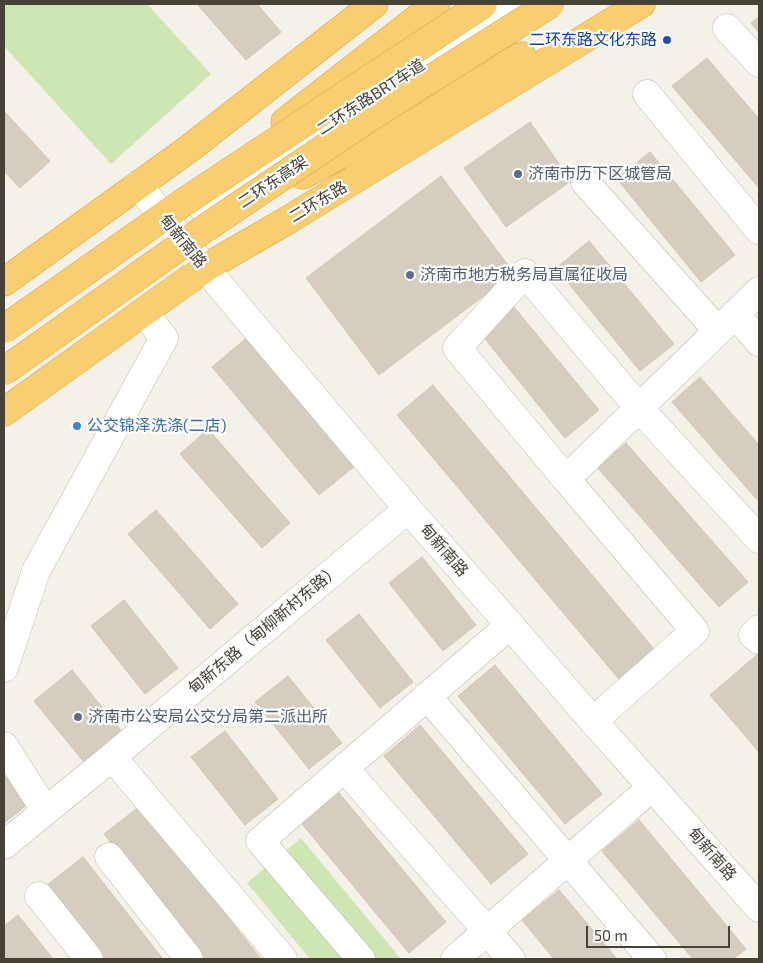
<!DOCTYPE html>
<meta charset="utf-8">
<style>
body{margin:0}
#map{position:relative;width:763px;height:963px;overflow:hidden;background:#f4f1e9;font-family:"Exo 2",sans-serif}
canvas{display:block}
.frame{position:absolute;inset:0;border:5px solid #474238;pointer-events:none}
.scale{position:absolute;left:586px;top:926px;width:144px;height:22px;box-sizing:border-box;border:2px solid #474238;border-top:0;padding-left:6px;font-size:15px;line-height:18px;white-space:nowrap;color:#474238;-webkit-text-stroke:4px #fff;paint-order:stroke}
</style>
<div id="map">
<canvas width="763" height="963"></canvas>
<div class="frame"></div>
<div class="scale">50 m</div>
</div>
<script>
const context = document.querySelector('canvas').getContext('2d');
context.lineJoin = 'round';
function fill(path, color) { context.fillStyle = color; context.fill(path, 'evenodd'); }
const toPath = rows => new Path2D(rows.map(r => 'M' + r).join(''));
function strokePath(path, color, width, dash) { context.strokeStyle = color; context.lineWidth = width; context.lineCap = dash ? 'butt' : 'round'; context.setLineDash(dash || []); context.stroke(path); }
function label(font, color, halo, rows, align = 'center') {
  context.font = font + ' "Exo 2","Noto Sans SC",sans-serif'; context.lineWidth = 4.5; context.setLineDash([]); context.textBaseline = 'middle'; context.strokeStyle = halo; context.fillStyle = color; for (const [text, x, y, turn = 0] of rows) {
    context.save(); context.translate(x, y); context.rotate((+turn || 0) * Math.PI / 180); context.textAlign = isNaN(turn) ? turn : align; if (halo) context.strokeText(text, 0, 0); context.fillText(text, 0, 0); context.restore();
  }
}
fill(toPath([
 [4,4,147,4,211,74,111,164,4,46],
 [301,838,401,959,310,959,247,883]
]), '#cee6b4');
const building = toPath([
 [197,4,257,4,281,32,246,60,197,4],
 [759,17,759,33,751,23,759,17],
 [707,58,759,119,759,188,672,86,707,58],
 [4,111,50,161,20,188,4,171,4,111],
 [530,122,571,181,506,227,464,168,530,122],
 [650,152,735,255,701,282,617,179,650,152],
 [441,176,514,273,379,375,306,278,441,176],
 [589,241,674,344,640,371,556,268,589,241],
 [514,307,599,410,565,438,481,334,514,307],
 [249,336,356,465,319,495,212,367,249,336],
 [700,377,759,445,759,502,672,402,700,377],
 [433,385,659,655,623,684,397,415,433,385],
 [208,429,290,523,262,548,180,454,208,429],
 [626,443,748,582,719,607,597,467,626,443],
 [156,510,238,604,210,629,128,534,156,510],
 [422,557,476,625,443,651,389,583,422,557],
 [124,600,178,668,145,694,91,626,124,600],
 [359,614,413,682,380,708,326,640,359,614],
 [759,653,759,752,710,695,759,653],
 [495,665,602,794,565,824,458,696,495,665],
 [72,670,122,732,84,762,34,701,72,670],
 [288,676,342,743,309,769,255,702,288,676],
 [420,725,528,854,491,884,384,756,420,725],
 [225,731,278,799,245,825,191,757,225,731],
 [4,775,28,804,4,823,4,775],
 [339,793,446,922,409,953,302,824,339,793],
 [140,806,261,959,203,959,104,834,140,806],
 [639,820,746,949,733,959,693,959,602,851,639,820],
 [83,857,163,959,105,959,47,885,83,857],
 [559,890,617,959,554,959,522,920,559,890],
 [18,915,53,959,4,959,4,926,18,915]
]);
fill(building, '#d5cdbf');
strokePath(building, '#d0c5b2', 1);
const minor = toPath([
 [727,28,759,63],
 [647,94,759,230],
 [585,182,718,331],
 [138,185,205,268,408,509,510,625,593,721,652,787,759,908],
 [202,207,514,4],
 [735,314,759,342],
 [566,479,457,348,525,273,639,408,759,539],
 [759,629,753,635,759,640],
 [4,668,36,571,164,338,144,312],
 [427,696,652,959],
 [593,721,695,631,566,479,759,291],
 [4,746,45,810],
 [112,757,283,959],
 [344,768,487,931,511,959],
 [4,845,112,757,408,509],
 [109,857,189,959],
 [39,896,89,959],
 [361,959,260,841,510,625],
 [455,959,652,787]
]);
const highway = toPath([
 [285,122,436,4],
 [303,175,522,56],
 [4,282,190,148,374,4],
 [4,412,205,268,288,220,641,4]
]);
strokePath(minor, '#bfb9ac', 29);
strokePath(highway, '#d7a340', 29);
strokePath(minor, '#fff', 28);
strokePath(highway, '#f8ce70', 28);
const highwayBridge = toPath([
 [4,329,187,200,483,4],
 [4,371,207,227,372,116,550,4]
]);
strokePath(highwayBridge, '#d7a340', 29, []);
strokePath(highwayBridge, '#f8ce70', 28);
for (const [x, y, r, color] of [
 [667,40,5,"#1a4fb4"],
 [518,174,5,"#5c6f8a"],
 [410,275,5,"#5c6f8a"],
 [77,426,5,"#3f7fe0"],
 [78,717,5,"#5c6f8a"]
]) { const dot = new Path2D(); dot.arc(x, y, r, 0, 2 * Math.PI); context.fillStyle = color; context.fill(dot); strokePath(dot, '#fff', 2); }
label('16px', '#164399', '#fff', [
 ["二环东路文化东路",657,40]
], 'right');
label('16px', '#474238', '#fff', [
 ["二环东路BRT车道",371,97,-33],
 ["二环东高架",273,182,-34],
 ["二环东路",318,202,-31],
 ["甸新南路",183,241,51],
 ["甸新南路",444,550,49],
 ["甸新东路（甸柳新村东路）",264,629,-40],
 ["甸新南路",712,854,49]
]);
label('16px', '#4e5e75', '#fff', [
 ["济南市历下区城管局",528,174],
 ["济南市地方税务局直属征收局",420,275],
 ["济南市公安局公交分局第二派出所",88,717]
], 'left');
label('16px', '#366cbe', '#fff', [
 ["公交锦泽洗涤(二店)",87,426]
], 'left');
</script>
